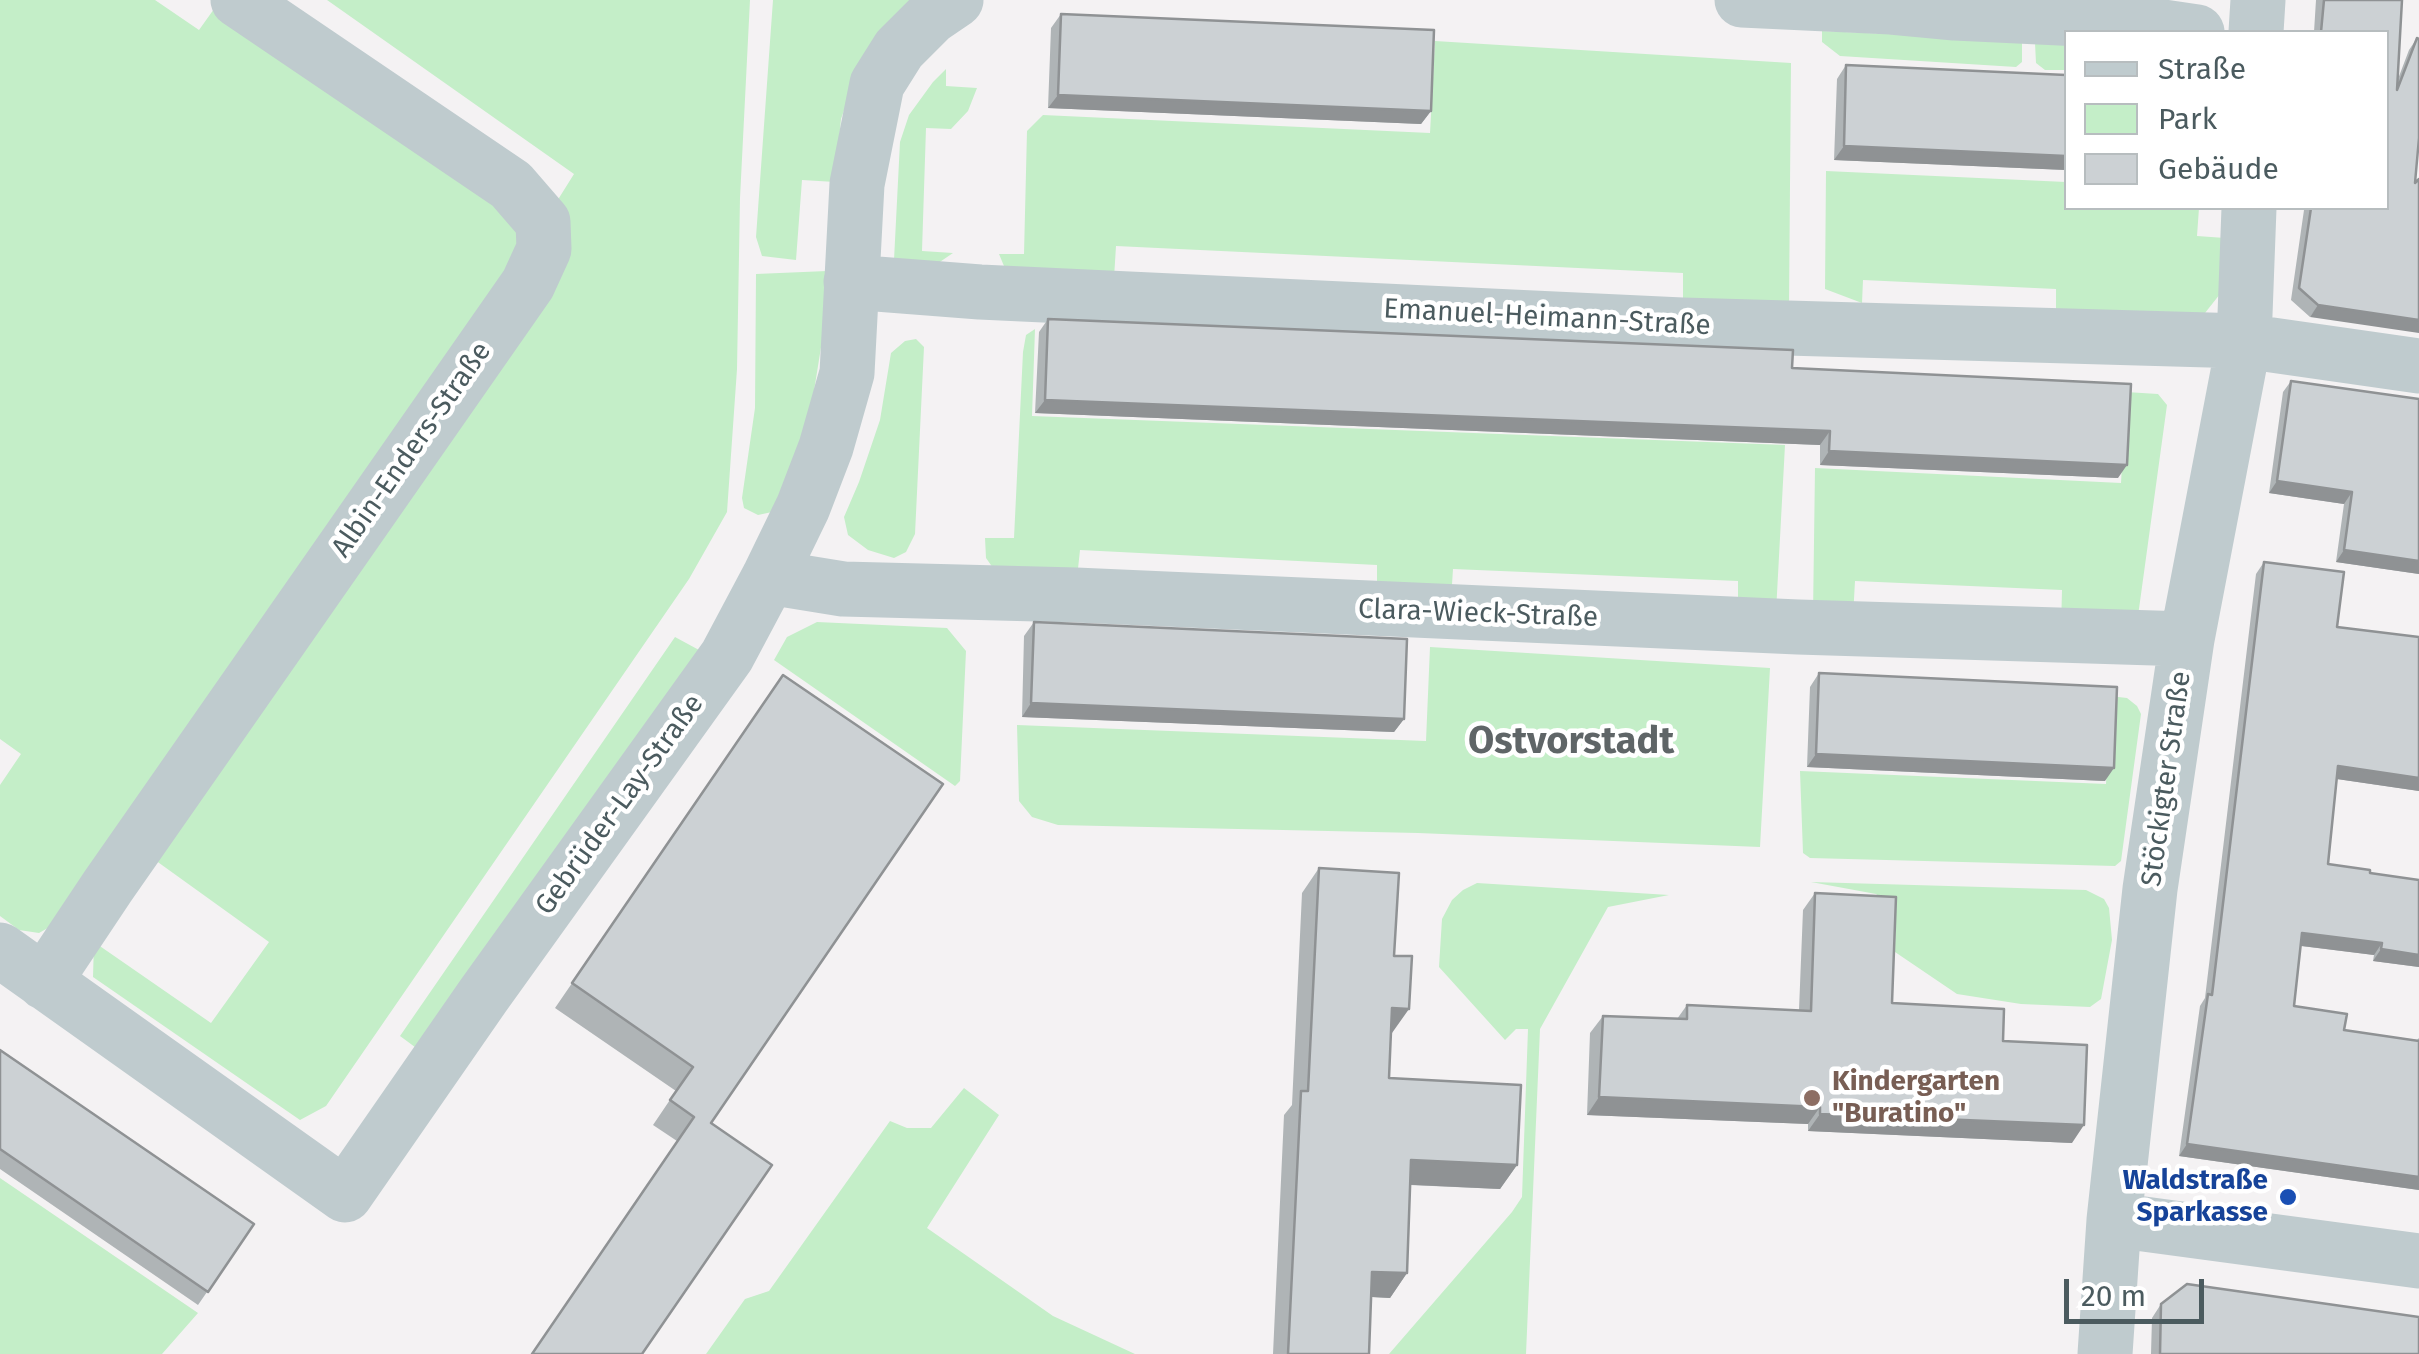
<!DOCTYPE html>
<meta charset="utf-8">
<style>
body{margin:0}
#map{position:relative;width:2419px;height:1354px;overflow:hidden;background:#f4f2f3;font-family:"Fira Sans",sans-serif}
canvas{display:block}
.legend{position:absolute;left:2064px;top:30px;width:325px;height:180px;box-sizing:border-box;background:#fff;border:2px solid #b7bdbf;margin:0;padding:12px 18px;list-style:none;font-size:30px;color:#4b5b5f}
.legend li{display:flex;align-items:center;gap:20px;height:50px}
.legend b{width:50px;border:2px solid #b7bdbf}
.scale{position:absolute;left:2064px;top:1279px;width:140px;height:45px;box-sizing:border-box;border:5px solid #4b5b5f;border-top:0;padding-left:12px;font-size:30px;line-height:35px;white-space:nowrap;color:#4b5b5f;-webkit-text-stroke:8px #fff;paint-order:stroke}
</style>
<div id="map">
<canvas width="2419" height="1354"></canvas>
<ul class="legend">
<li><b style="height:12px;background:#bfcbce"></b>Straße</li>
<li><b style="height:28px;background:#c4eec8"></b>Park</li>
<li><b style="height:28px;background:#ccd1d4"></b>Gebäude</li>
</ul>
<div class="scale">20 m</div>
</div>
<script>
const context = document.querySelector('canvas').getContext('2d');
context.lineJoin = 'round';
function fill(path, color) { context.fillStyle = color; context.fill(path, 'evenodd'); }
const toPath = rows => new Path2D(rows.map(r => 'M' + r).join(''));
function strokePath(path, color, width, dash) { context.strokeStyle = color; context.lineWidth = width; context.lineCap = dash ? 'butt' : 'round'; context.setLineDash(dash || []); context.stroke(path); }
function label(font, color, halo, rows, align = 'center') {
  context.font = font + ' "Fira Sans",sans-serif'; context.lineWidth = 9; context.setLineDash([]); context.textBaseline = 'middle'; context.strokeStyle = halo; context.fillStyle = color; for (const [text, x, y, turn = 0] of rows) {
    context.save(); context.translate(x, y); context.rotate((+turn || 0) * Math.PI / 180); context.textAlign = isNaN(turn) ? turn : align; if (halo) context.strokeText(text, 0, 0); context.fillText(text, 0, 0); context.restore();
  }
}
fill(toPath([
 [0,0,155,0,199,30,219,2,502,193,525,250,62,920,39,933,19,930,0,916,0,785,21,754,0,739],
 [327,0,750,0,740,198,737,369,727,512,689,579,326,1106,300,1120,93,977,94,942,211,1023,269,942,148,855,574,174],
 [773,0,921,0,855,79,841,119,835,182,802,180,796,260,762,256,756,237],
 [1822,31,2022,40,2022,62,2016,67,1840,56,1822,42],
 [2066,39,2066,70,2045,70,2036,63,2035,43],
 [1435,41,1791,63,1789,307,1683,302,1683,273,1116,246,1114,278,1004,266,999,254,1024,254,1027,131,1043,115,1430,133],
 [946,69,946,86,977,88,968,111,951,129,926,128,922,251,953,253,928,270,894,260,900,142,909,115,933,82],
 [1826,171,2066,182,2066,208,2199,208,2197,236,2225,238,2220,294,2205,313,2056,315,2056,289,1863,280,1862,303,1825,289],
 [827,271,822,341,810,416,772,512,758,515,744,508,742,498,755,408,756,274],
 [1035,329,1032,416,1785,445,1776,612,1738,610,1738,581,1453,569,1451,600,1377,594,1377,565,1080,550,1077,578,998,575,986,558,985,538,1014,538,1023,352,1026,335],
 [916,339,924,347,915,534,906,552,894,558,868,550,848,535,844,517,859,482,880,420,891,353,905,341],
 [2126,392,2158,394,2167,405,2138,616,2061,628,2062,590,1855,581,1853,617,1813,615,1815,468,2121,483],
 [817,622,947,628,966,651,960,781,955,786,774,660,787,637],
 [675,637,699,650,423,1053,400,1036],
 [1430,647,1770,668,1760,847,1418,833,1058,825,1032,817,1019,801,1017,725,1426,741],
 [2110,696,2127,698,2137,706,2141,714,2121,861,2115,866,1810,858,1803,853,1800,771,2106,784],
 [1811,882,2086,890,2104,899,2109,908,2112,940,2101,999,2090,1007,2021,1004,1957,994,1895,952,1896,910,1876,894],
 [1477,883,1669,895,1608,907,1540,1029,1526,1354,1389,1354,1512,1212,1522,1197,1528,1029,1516,1029,1505,1040,1439,967,1442,919,1452,900,1463,890],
 [964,1088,999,1115,927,1228,1053,1316,1135,1354,706,1354,745,1299,769,1291,890,1121,907,1128,931,1128],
 [0,1178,198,1313,162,1354,0,1354]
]), '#c4eec8');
strokePath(toPath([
 [1742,0,1891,7,1955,13,2123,21,2197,32],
 [2256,32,2258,0],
 [851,282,980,292,1682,325,2244,341,2419,366],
 [769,577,843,589,1076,595,1798,627,2187,639],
 [0,950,345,1195,483,996,727,656,769,577,803,507,826,447,847,373,857,184,877,84,899,49,931,17,956,0],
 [44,982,108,886,528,284,544,249,543,222,511,185,238,0],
 [2114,1220,2419,1261],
 [2105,1354,2114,1220,2150,889,2187,639,2244,341,2249,208]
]), '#bfcbce', 55);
fill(toPath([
 [2316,0,2402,0,2398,79,2409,50,2417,38,2415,183,2310,317,2291,300,2304,210,2298,210,2298,208,2386,208,2386,32,2314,32],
 [1061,14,1431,111,1421,124,1048,108,1051,28],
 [1846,65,2066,75,2066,170,1834,160,1837,79],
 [1048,319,1792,368,2118,478,1820,465,1820,445,1035,413,1039,332],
 [2291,381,2419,399,2419,574,2336,562,2344,504,2269,493,2283,392],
 [2264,562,2337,627,2419,637,2419,791,2337,779,2328,864,2370,873,2419,880,2419,967,2373,961,2374,955,2301,946,2294,1006,2344,1030,2417,1040,2419,1038,2419,1190,2179,1156,2200,1006,2205,998,2256,574],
 [1034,622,1404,719,1394,732,1022,717,1024,636],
 [1819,673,2105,781,1807,767,1810,687],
 [783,675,711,1123,677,1141,653,1125,676,1091,555,1008],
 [1319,868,1394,956,1392,1033,1391,1033,1389,1078,1517,1165,1500,1189,1410,1185,1407,1273,1390,1298,1371,1297,1369,1354,1273,1354,1284,1115,1292,1105,1302,893],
 [1815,893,1892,1003,2003,1041,2072,1143,1808,1131,1808,1124,1587,1115,1590,1033,1603,1016,1677,1019,1687,1005,1799,1010,1803,910],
 [0,1050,254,1224,198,1305,0,1169],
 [2161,1304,2419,1354,2151,1354,2152,1318]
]), '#afb4b6');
fill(toPath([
 [1058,95,1431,111,1421,124,1048,108],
 [1844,146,2066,156,2066,170,1834,160],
 [2318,305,2419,320,2419,333,2310,317],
 [1045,400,1830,431,1820,445,1035,413],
 [1829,451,2127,465,2118,478,1820,465],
 [2277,481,2352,492,2344,504,2269,493],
 [2344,550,2419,561,2419,574,2336,562],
 [1031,703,1404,719,1394,732,1022,717],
 [1816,754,2114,768,2105,781,1807,767],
 [2338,766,2419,778,2419,791,2330,778],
 [2302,933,2382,943,2374,955,2294,945],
 [2381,949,2419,955,2419,967,2373,961],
 [1392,1008,1409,1009,1392,1033,1375,1033],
 [1599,1097,1820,1107,1808,1124,1587,1115],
 [1820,1114,2084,1125,2072,1143,1808,1131],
 [2187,1144,2419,1177,2419,1190,2179,1156],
 [1411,1160,1517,1165,1500,1189,1394,1184],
 [1372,1272,1407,1273,1390,1298,1355,1296]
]), '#8f9294');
const building = toPath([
 [2324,0,2402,0,2397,90,2417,38,2419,39,2419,138,2415,183,2419,179,2419,320,2318,305,2299,288,2311,208,2386,208,2386,32,2321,32,2324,0],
 [1061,14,1434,30,1431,111,1058,95,1061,14],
 [1846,65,2066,75,2066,156,1844,146,1846,65],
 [1048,319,1793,350,1792,368,2131,384,2127,465,1829,451,1830,431,1045,400,1048,319],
 [2291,381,2419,399,2419,561,2344,550,2352,492,2277,481,2291,381],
 [2264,562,2344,572,2337,627,2419,637,2419,778,2338,766,2328,864,2370,870,2370,873,2419,880,2419,955,2381,949,2382,943,2302,933,2294,1006,2347,1014,2344,1030,2419,1041,2419,1177,2187,1144,2208,994,2212,995,2264,562],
 [1034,622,1407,639,1404,719,1031,703,1034,622],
 [1819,673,2117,687,2114,768,1816,754,1819,673],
 [783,675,943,784,711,1123,772,1165,642,1354,532,1354,694,1117,670,1100,693,1067,572,983,783,675],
 [1319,868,1399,873,1394,956,1412,956,1409,1009,1392,1008,1389,1078,1521,1085,1517,1165,1411,1160,1407,1273,1372,1272,1369,1354,1288,1354,1301,1091,1308,1091,1319,868],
 [1815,893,1896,897,1892,1003,2004,1009,2003,1041,2087,1045,2084,1125,1820,1114,1820,1107,1599,1097,1603,1016,1687,1019,1687,1005,1811,1011,1815,893],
 [0,1050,254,1224,208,1292,0,1149,0,1050],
 [2187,1284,2419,1317,2419,1354,2160,1354,2161,1304,2187,1284]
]);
fill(building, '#ccd1d4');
strokePath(building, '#8f9294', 2.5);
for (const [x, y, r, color] of [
 [1812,1098,10,"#8d6e63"],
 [2288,1197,10,"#1a4fb4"]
]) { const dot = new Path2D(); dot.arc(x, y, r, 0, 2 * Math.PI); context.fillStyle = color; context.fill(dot); strokePath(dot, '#fff', 4); }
label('28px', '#4b5b5f', '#fff', [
 ["Emanuel-Heimann-Straße",1547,318,3],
 ["Albin-Enders-Straße",412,450,-55],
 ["Clara-Wieck-Straße",1478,614,2],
 ["Stöckigter Straße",2167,779,-82],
 ["Gebrüder-Lay-Straße",620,805,-54]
]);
label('bold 28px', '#785e54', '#fff', [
 ["Kindergarten",1832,1082],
 ["\"Buratino\"",1832,1114]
], 'left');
label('bold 28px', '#164399', '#fff', [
 ["Waldstraße",2268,1181],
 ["Sparkasse",2268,1213]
], 'right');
label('bold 38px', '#5f6567', '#fff', [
 ["Ostvorstadt",1571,742]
]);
</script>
